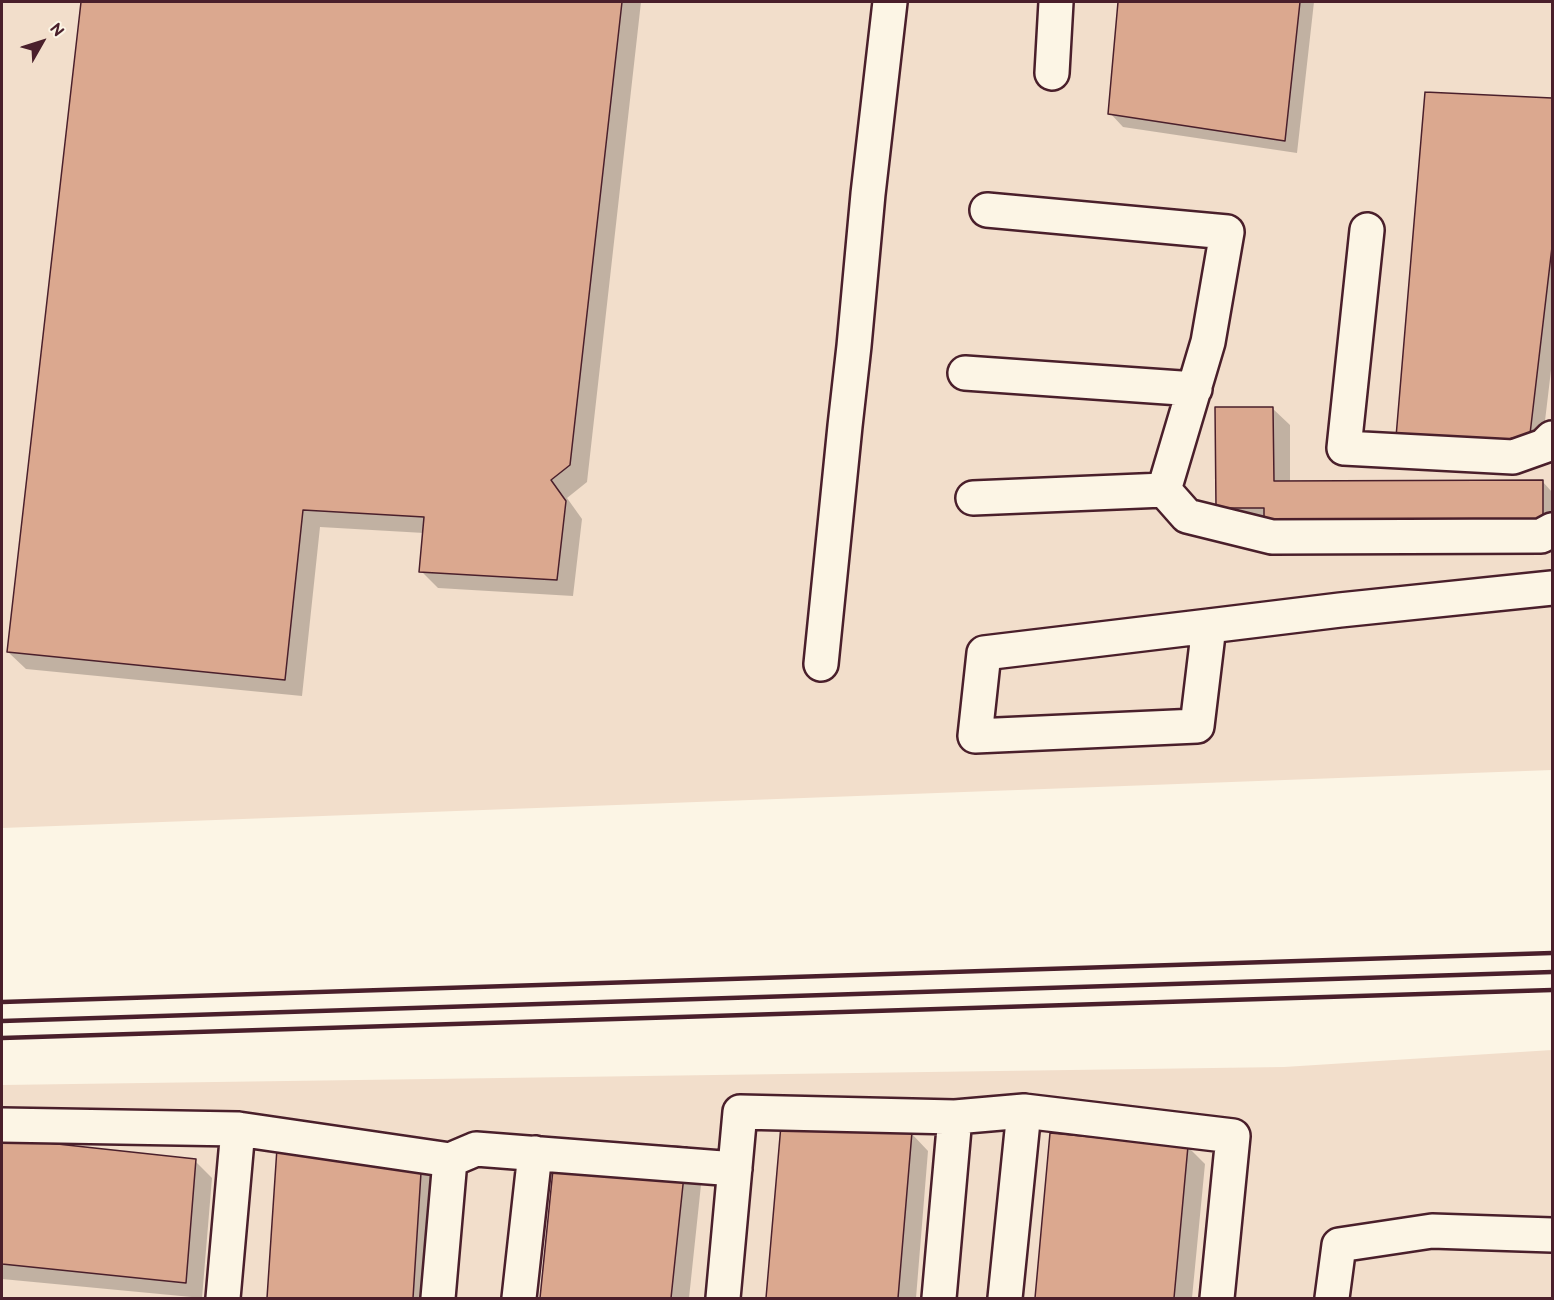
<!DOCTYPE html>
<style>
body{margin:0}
#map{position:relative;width:1554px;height:1300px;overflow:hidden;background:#fcf5e5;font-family:"Balsamiq Sans",sans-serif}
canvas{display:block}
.frame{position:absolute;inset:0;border:3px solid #4a1f2b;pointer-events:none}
.north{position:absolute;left:12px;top:12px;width:60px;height:60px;-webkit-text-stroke:4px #fcf5e5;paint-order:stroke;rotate:51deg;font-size:16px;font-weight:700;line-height:24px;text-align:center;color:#4a1f2b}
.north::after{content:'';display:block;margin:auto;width:21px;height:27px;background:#4a1f2b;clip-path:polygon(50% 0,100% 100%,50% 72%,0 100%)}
</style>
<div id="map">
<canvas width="1554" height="1300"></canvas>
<div class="frame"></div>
<div class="north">N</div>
</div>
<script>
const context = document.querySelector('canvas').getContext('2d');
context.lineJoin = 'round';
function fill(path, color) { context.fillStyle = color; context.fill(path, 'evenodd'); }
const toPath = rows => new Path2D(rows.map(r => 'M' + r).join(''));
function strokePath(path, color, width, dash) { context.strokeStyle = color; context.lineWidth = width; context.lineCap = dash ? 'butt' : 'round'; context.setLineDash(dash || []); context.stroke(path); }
fill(toPath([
 [2,2,1552,2,1552,770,2,828],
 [1552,1050,1552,1298,2,1298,2,1085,1284,1067]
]), '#f2decb');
fill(toPath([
 [83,2,641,2,587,482,567,498,582,519,573,596,438,588,421,571,424,533,320,527,302,696,26,669,8,652],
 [1119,2,1314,2,1297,153,1123,127,1110,113],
 [1427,93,1552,99,1552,362,1540,463,1410,449],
 [1272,408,1290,425,1290,482,1542,481,1552,492,1552,541,1283,542,1218,507],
 [783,1127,911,1133,928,1151,916,1298,767,1298],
 [1051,1134,1188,1147,1205,1164,1192,1298,1036,1298],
 [2,1140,195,1161,212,1178,202,1298,2,1279],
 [557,1142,703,1166,689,1298,541,1298],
 [279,1150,422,1159,439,1176,431,1298,269,1298]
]), '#0003');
const building = toPath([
 [81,2,622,2,570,465,551,480,566,501,557,580,419,572,424,517,303,510,285,680,7,652,81,2],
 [1118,2,1300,2,1285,141,1108,114,1118,2],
 [1425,92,1552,98,1552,247,1528,451,1396,437,1425,92],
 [1215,407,1273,407,1274,481,1543,480,1543,524,1264,526,1264,508,1216,508,1215,407],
 [781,1125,912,1132,898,1298,766,1298,781,1125],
 [1050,1133,1188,1146,1174,1298,1035,1298,1050,1133],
 [2,1138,196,1159,186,1283,2,1264,2,1138],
 [556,1140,687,1147,671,1298,540,1298,556,1140],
 [277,1148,422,1157,413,1298,267,1298,277,1148]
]);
fill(building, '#dba88f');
strokePath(building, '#4a1f2b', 1.5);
const minor = toPath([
 [1052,73,1056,2],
 [987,210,1227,232,1208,342,1164,490,1187,516,1272,537,1541,536,1552,530],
 [1367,230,1344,448,1513,457,1544,446,1552,438],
 [965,373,1195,389],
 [973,498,1164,490],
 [1209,626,1197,726,975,736,984,653,1209,626,1340,610,1552,588],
 [821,664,845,426,854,346,868,194,890,2],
 [955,1117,1024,1111,1233,1136,1217,1298],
 [2,1125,238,1129,450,1160,476,1149,735,1169],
 [223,1298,238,1129],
 [438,1298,450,1160],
 [519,1298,535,1153],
 [723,1298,740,1112,955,1117,939,1298],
 [1005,1298,1024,1111],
 [1332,1298,1339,1245,1432,1231,1552,1235]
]);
strokePath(minor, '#4a1f2b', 38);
strokePath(minor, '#fcf5e5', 33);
strokePath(toPath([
 [2,1002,1552,953],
 [2,1021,1552,972],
 [2,1038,1552,990]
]), '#4a1f2b', 4.5);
</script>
